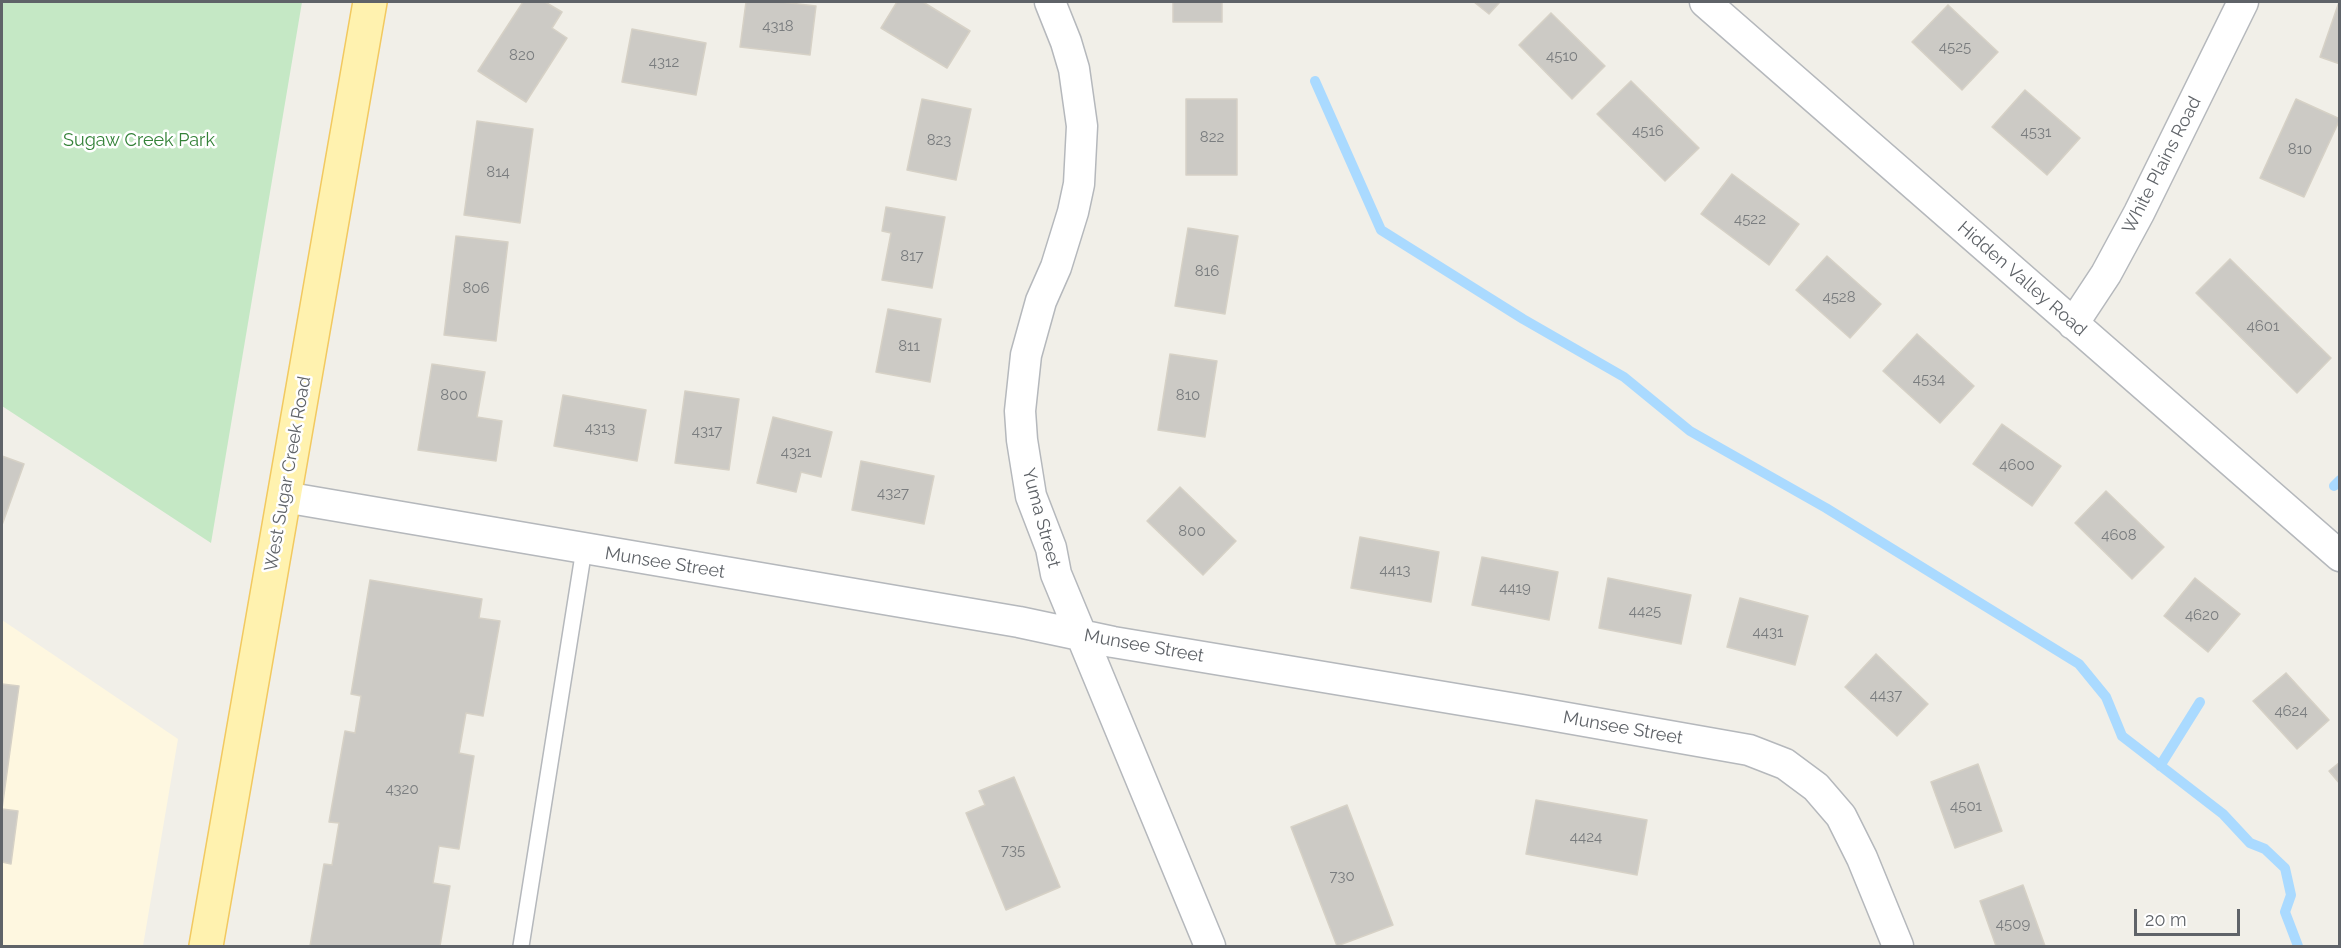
<!DOCTYPE html>
<style>
body{margin:0}
#map{position:relative;width:2341px;height:948px;overflow:hidden;background:#f1efe8;font-family:Raleway,sans-serif}
canvas{display:block}
.frame{position:absolute;inset:0;border:3px solid #5f6368;pointer-events:none}
.scale{position:absolute;left:2134px;top:909px;width:106px;height:27px;box-sizing:border-box;border:3px solid #5f6368;border-top:0;padding-left:8px;font-size:18px;line-height:21px;white-space:nowrap;color:#5f6368;-webkit-text-stroke:4px #fff;paint-order:stroke}
</style>
<div id="map">
<canvas width="2341" height="948"></canvas>
<div class="frame"></div>
<div class="scale">20 m</div>
</div>
<script>
const context = document.querySelector('canvas').getContext('2d');
context.lineJoin = 'round';
function fill(path, color) { context.fillStyle = color; context.fill(path, 'evenodd'); }
const toPath = rows => new Path2D(rows.map(r => 'M' + r).join(''));
function strokePath(path, color, width, dash) { context.strokeStyle = color; context.lineWidth = width; context.lineCap = dash ? 'butt' : 'round'; context.setLineDash(dash || []); context.stroke(path); }
function label(font, color, halo, rows, align = 'center') {
  context.font = font + ' Raleway,sans-serif'; context.lineWidth = 5; context.setLineDash([]); context.textBaseline = 'middle'; context.strokeStyle = halo; context.fillStyle = color; for (const [text, x, y, turn = 0] of rows) {
    context.save(); context.translate(x, y); context.rotate((+turn || 0) * Math.PI / 180); context.textAlign = isNaN(turn) ? turn : align; if (halo) context.strokeText(text, 0, 0); context.fillText(text, 0, 0); context.restore();
  }
}
fill(toPath([
 [2,620,178,739,143,946,2,946]
]), '#fef7e0');
fill(toPath([
 [2,2,302,2,211,543,2,406]
]), '#c5e8c5');
strokePath(toPath([
 [1315,81,1381,230,1523,319,1624,377,1690,431,1826,508,2079,664,2106,697,2122,736,2223,814,2250,843,2265,849,2285,868,2291,895,2285,912,2298,946],
 [2334,486,2340,480],
 [2160,766,2200,702]
]), '#aadaff', 10);
const building = toPath([
 [523,2,545,2,562,12,552,28,567,38,526,102,478,71,523,2],
 [746,2,781,2,816,6,810,55,740,47,746,2],
 [897,2,923,2,970,31,947,68,881,28,897,2],
 [1173,2,1222,2,1222,22,1173,22,1173,2],
 [1474,2,1500,2,1489,14,1474,2],
 [2339,2,2340,2,2340,64,2320,57,2339,2],
 [1948,5,1998,52,1962,90,1912,42,1948,5],
 [1551,13,1605,66,1572,99,1519,45,1551,13],
 [632,29,706,43,696,95,622,82,632,29],
 [1631,81,1699,148,1665,181,1597,114,1631,81],
 [2025,90,2080,138,2047,175,1992,127,2025,90],
 [922,99,971,109,956,180,907,170,922,99],
 [1186,99,1237,99,1237,175,1186,175,1186,99],
 [2296,99,2340,119,2304,197,2260,178,2296,99],
 [477,121,533,129,520,223,464,215,477,121],
 [1732,174,1799,224,1769,265,1701,214,1732,174],
 [886,207,945,217,932,288,882,280,891,233,882,231,886,207],
 [1188,228,1238,236,1225,314,1175,306,1188,228],
 [456,236,508,242,496,341,444,335,456,236],
 [1827,256,1881,304,1850,338,1796,290,1827,256],
 [2230,259,2331,358,2297,393,2196,293,2230,259],
 [888,309,941,319,930,382,876,372,888,309],
 [1917,334,1974,386,1940,423,1883,371,1917,334],
 [1170,354,1217,361,1205,437,1158,430,1170,354],
 [432,364,485,372,477,417,502,421,496,461,418,450,432,364],
 [685,391,739,399,729,470,675,463,685,391],
 [563,395,646,410,637,461,554,446,563,395],
 [773,417,832,432,821,477,801,472,796,492,757,483,773,417],
 [2002,424,2061,466,2032,506,1973,464,2002,424],
 [2,456,24,464,2,525,2,456],
 [861,461,934,476,924,524,852,510,861,461],
 [1180,487,1236,541,1203,575,1147,521,1180,487],
 [2106,491,2164,547,2132,579,2075,523,2106,491],
 [1360,537,1439,552,1431,602,1351,588,1360,537],
 [1482,557,1558,572,1549,620,1472,605,1482,557],
 [1608,578,1691,595,1681,644,1599,628,1608,578],
 [2195,578,2240,614,2208,652,2164,616,2195,578],
 [370,580,482,599,479,618,500,621,483,716,466,713,459,753,474,756,459,849,439,846,433,883,450,886,440,946,310,946,324,864,332,865,339,823,329,822,345,731,355,733,361,696,351,694,370,580],
 [1740,598,1808,616,1795,665,1727,647,1740,598],
 [1876,654,1928,704,1897,736,1845,687,1876,654],
 [2286,673,2329,720,2297,749,2253,701,2286,673],
 [2,684,19,686,2,809,18,811,11,864,2,862,2,684],
 [2340,762,2340,784,2329,771,2340,762],
 [1978,764,2002,831,1955,848,1931,782,1978,764],
 [1014,777,1060,887,1006,910,966,813,985,805,979,791,1014,777],
 [1536,800,1647,820,1637,875,1526,854,1536,800],
 [1347,805,1393,925,1337,946,1291,827,1347,805],
 [2023,885,2045,946,1996,946,1980,901,2023,885]
]);
fill(building, '#cccac5');
strokePath(building, '#d6d1c6', 1.5);
const service = toPath([
 [521,946,584,549]
]);
const minor = toPath([
 [1050,2,1066,42,1074,69,1082,126,1079,184,1073,212,1056,267,1041,301,1026,355,1020,411,1022,440,1031,496,1051,548,1056,574,1210,946],
 [1705,2,2340,556],
 [2073,324,2106,274,2139,213,2243,2],
 [284,497,1019,622,1113,642,1522,710,1749,750,1785,764,1816,787,1841,816,1862,858,1898,946]
]);
const primary = toPath([
 [206,946,370,2]
]);
strokePath(service, '#b5b8bc', 18);
strokePath(minor, '#b5b8bc', 33);
strokePath(primary, '#f2c960', 36);
strokePath(service, '#fff', 15);
strokePath(minor, '#fff', 30);
strokePath(primary, '#fff2af', 33);
label('15px', '#7a7d7f', null, [
 ["4318",778,26],
 ["4525",1955,47],
 ["820",522,55],
 ["4510",1562,56],
 ["4312",664,62],
 ["4516",1648,131],
 ["4531",2036,132],
 ["822",1212,137],
 ["823",939,140],
 ["810",2300,149],
 ["814",498,172],
 ["4522",1750,219],
 ["817",912,256],
 ["816",1207,271],
 ["806",476,288],
 ["4528",1839,297],
 ["4601",2263,326],
 ["811",909,346],
 ["4534",1929,379],
 ["800",454,395],
 ["810",1188,395],
 ["4313",600,428],
 ["4317",707,431],
 ["4321",796,452],
 ["4600",2017,465],
 ["4327",893,493],
 ["800",1192,531],
 ["4608",2119,535],
 ["4413",1395,570],
 ["4419",1515,588],
 ["4425",1645,611],
 ["4620",2202,615],
 ["4431",1768,632],
 ["4437",1886,695],
 ["4624",2291,711],
 ["4320",402,789],
 ["4501",1966,806],
 ["4424",1586,837],
 ["735",1013,850],
 ["730",1342,876],
 ["4509",2013,924]
]);
label('18px', '#348238', '#fff', [
 ["Sugaw Creek Park",139,141]
]);
label('18px', '#5f6368', '#fff', [
 ["White Plains Road",2162,165,-63],
 ["Hidden Valley Road",2022,279,41],
 ["West Sugar Creek Road",288,474,-80],
 ["Yuma Street",1041,518,75],
 ["Munsee Street",665,563,9],
 ["Munsee Street",1144,646,10],
 ["Munsee Street",1623,728,10]
]);
</script>
